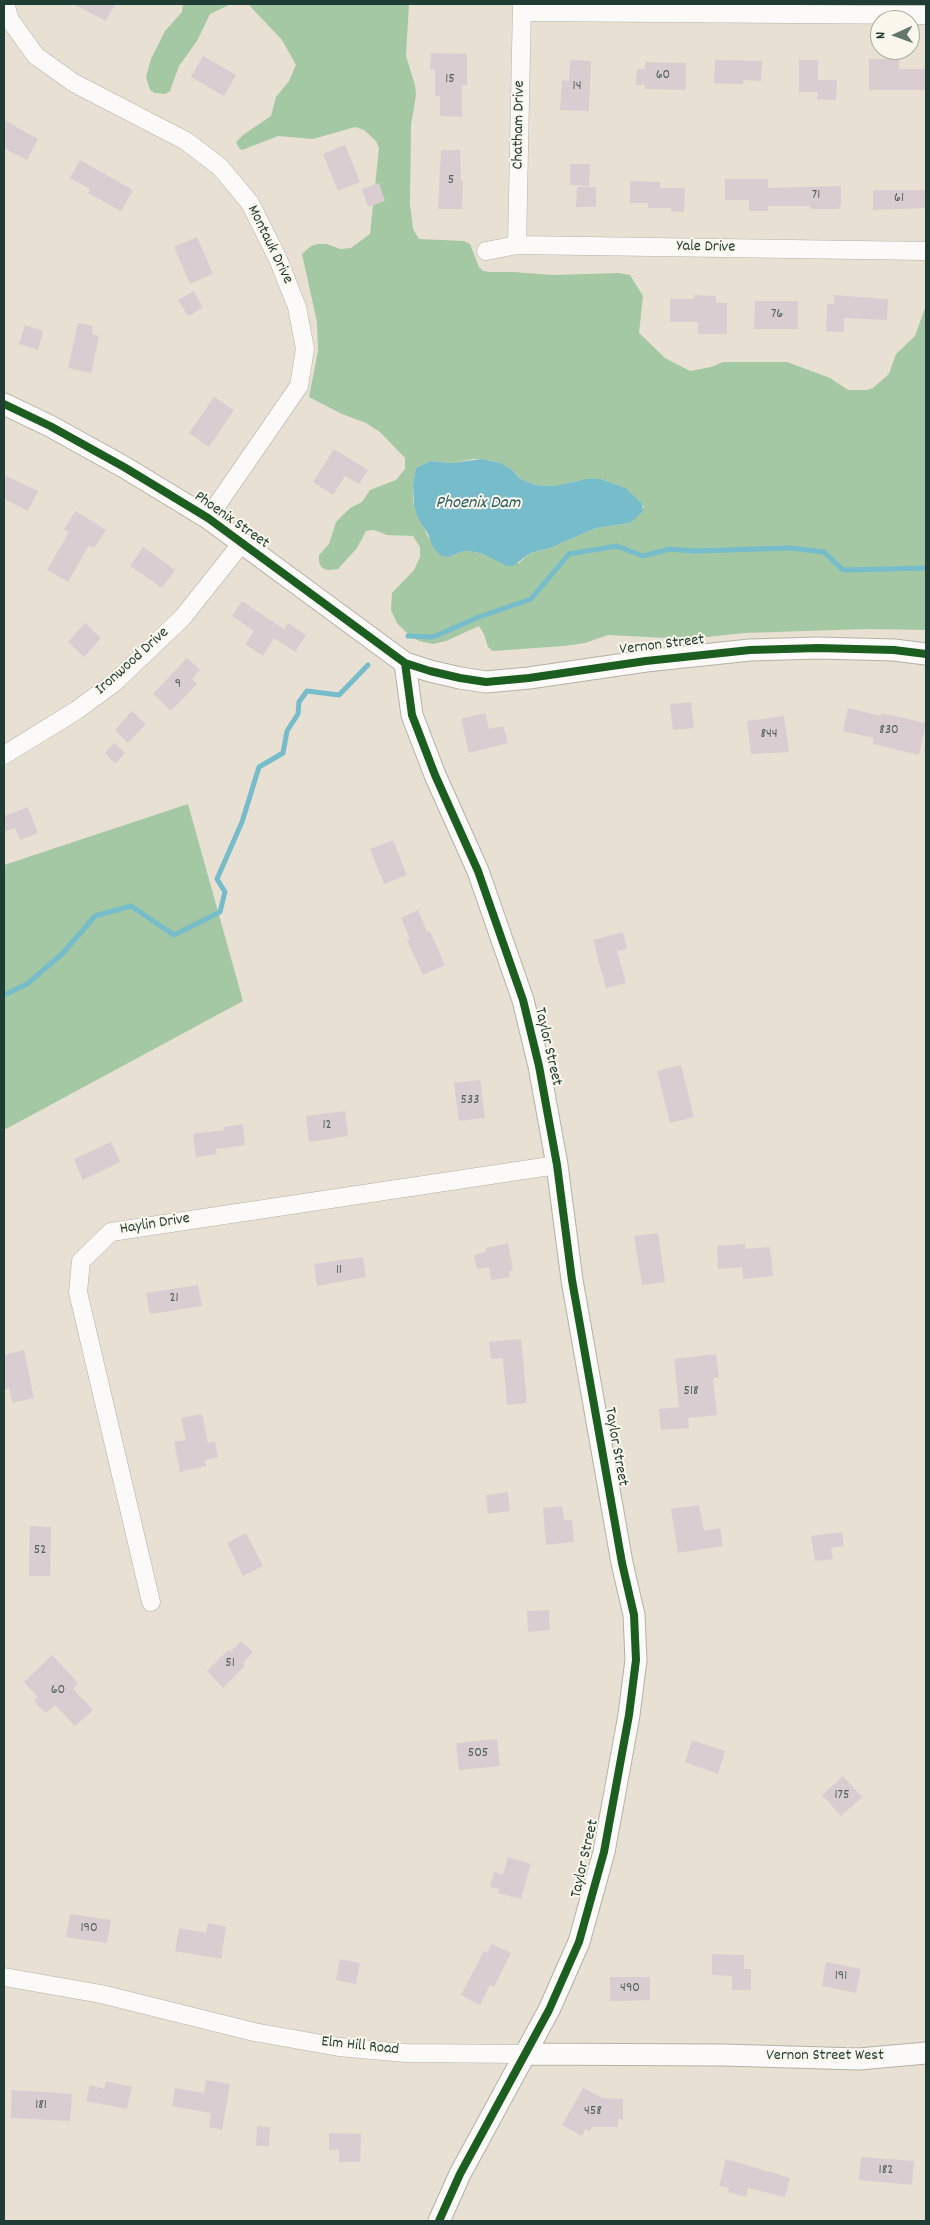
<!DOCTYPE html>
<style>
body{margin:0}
#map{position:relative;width:930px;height:2225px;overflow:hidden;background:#e8e0d2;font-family:Dekko,sans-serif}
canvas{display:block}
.frame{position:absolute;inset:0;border:5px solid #1f3d34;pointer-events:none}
.north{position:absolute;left:870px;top:10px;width:50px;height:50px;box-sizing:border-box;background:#fbf7ec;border:1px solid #a3ada2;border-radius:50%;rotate:268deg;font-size:14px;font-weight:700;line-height:20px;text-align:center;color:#1f3d34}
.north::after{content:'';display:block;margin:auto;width:18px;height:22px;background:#65766b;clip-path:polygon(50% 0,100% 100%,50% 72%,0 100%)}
</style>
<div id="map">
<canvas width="930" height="2225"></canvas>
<div class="frame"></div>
<div class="north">N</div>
</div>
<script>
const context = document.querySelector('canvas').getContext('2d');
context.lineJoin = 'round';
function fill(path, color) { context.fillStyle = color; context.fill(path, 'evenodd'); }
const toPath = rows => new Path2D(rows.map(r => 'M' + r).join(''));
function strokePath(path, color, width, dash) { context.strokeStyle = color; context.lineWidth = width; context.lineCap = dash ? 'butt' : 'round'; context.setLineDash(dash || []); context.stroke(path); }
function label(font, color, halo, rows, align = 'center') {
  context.font = font + ' Dekko,sans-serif'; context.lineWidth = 4; context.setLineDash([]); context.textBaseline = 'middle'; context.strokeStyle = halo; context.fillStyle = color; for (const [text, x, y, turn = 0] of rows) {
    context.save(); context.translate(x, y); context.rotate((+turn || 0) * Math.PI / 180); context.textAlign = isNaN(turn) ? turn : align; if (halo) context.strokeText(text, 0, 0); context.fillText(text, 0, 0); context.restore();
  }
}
fill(toPath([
 [183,4,231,4,210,14,197,41,179,66,170,91,165,94,155,93,150,90,146,77,151,59,165,31,182,12],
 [248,4,409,4,406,56,415,85,416,95,411,125,410,204,413,229,419,239,464,241,470,244,479,267,483,271,490,272,513,272,554,275,618,273,630,275,643,296,639,333,665,358,690,371,711,367,723,362,787,362,830,378,848,390,867,390,873,388,889,374,896,354,915,336,926,305,926,630,868,629,744,633,689,639,608,635,585,643,564,646,493,651,488,647,484,634,479,626,446,641,433,644,419,641,409,635,397,623,391,610,392,593,414,570,420,557,420,547,413,536,387,535,374,530,366,531,357,548,338,569,328,570,322,568,319,562,319,555,329,544,336,522,350,508,362,502,370,490,396,480,405,469,405,458,380,432,366,423,342,414,309,397,318,351,317,322,302,254,311,246,318,244,327,244,340,249,351,248,370,234,379,148,376,141,364,130,355,127,313,139,278,136,242,150,239,148,236,142,243,135,271,116,276,97,289,81,296,65,282,40],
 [473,459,488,460,501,463,512,470,519,478,535,485,554,486,586,479,601,479,626,488,644,507,630,523,596,528,550,548,530,553,519,563,470,551,463,551,449,557,428,537,413,502,413,484,416,468,430,461,452,463],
 [188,804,243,1001,4,1130,4,865]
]), '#a3c8a3');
fill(toPath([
 [482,459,501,463,512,470,519,478,535,485,554,486,586,479,601,479,626,488,642,504,643,511,630,523,596,528,550,548,530,553,513,566,507,566,483,554,470,551,463,551,449,557,442,556,434,549,428,534,418,518,414,505,413,484,416,468,430,461,452,463]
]), '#77bcca');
strokePath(toPath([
 [408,636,433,637,479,617,531,599,569,554,617,546,643,556,670,549,694,551,790,548,824,552,843,570,926,568],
 [4,995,27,984,63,953,95,916,131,906,174,935,220,912,225,892,217,879,242,822,259,767,283,753,287,731,298,714,299,702,307,691,339,695,368,665]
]), '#77bcca', 5);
fill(toPath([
 [73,4,115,4,106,21],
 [431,53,467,54,467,85,462,85,462,117,440,116,440,96,435,96,435,70,430,70],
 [203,56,236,75,224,96,191,77],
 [869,59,899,59,899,69,926,69,926,90,869,90],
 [570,60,591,61,589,111,560,110,562,80,569,81],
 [715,60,762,61,761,81,743,80,743,84,714,83],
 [799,60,818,60,818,80,837,80,836,100,817,99,818,92,799,92],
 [645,62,686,63,686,90,645,89,645,85,636,85,637,69,645,69],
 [4,120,38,139,27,160,4,148],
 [345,145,360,182,338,191,323,154],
 [441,150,460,150,461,180,463,180,462,209,438,209],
 [80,160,133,190,121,211,88,193,90,189,70,178],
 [570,164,590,164,589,186,570,185],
 [725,179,768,179,768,188,841,186,841,203,839,209,811,209,810,206,768,206,768,211,749,211,749,200,725,200],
 [630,181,660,182,660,188,685,188,684,212,671,211,671,208,648,208,648,203,630,203],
 [379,183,385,201,368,207,362,189],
 [577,187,596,187,596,207,576,207],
 [873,190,926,190,926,208,873,210],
 [197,237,213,274,190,284,174,247],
 [194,291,203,308,188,316,178,300],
 [694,295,716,296,716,303,727,303,727,334,698,334,698,322,670,322,670,299,694,299],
 [834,295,888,299,887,320,844,318,844,332,826,331,827,304,834,304],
 [755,301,798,301,798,329,754,329],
 [78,323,93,326,92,334,99,336,91,373,68,368],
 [25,325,43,331,38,350,19,344],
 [214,397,234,410,209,447,189,433],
 [334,449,368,470,359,484,345,476,333,495,313,482],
 [4,475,38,491,28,511,4,499],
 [76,511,106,530,94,548,89,545,68,582,47,570,69,532,64,529],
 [143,547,175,570,162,588,130,566],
 [242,601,284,629,288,623,306,635,295,652,274,638,263,656,245,644,254,631,232,616],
 [85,623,101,638,84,657,68,642],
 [187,658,200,670,192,679,197,684,171,711,153,694],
 [691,702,694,728,673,730,670,704],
 [848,708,881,716,881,713,926,723,919,755,873,744,874,738,843,731],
 [132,711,146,724,128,743,115,730],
 [485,713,489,729,503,726,508,743,469,753,461,719],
 [784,716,789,752,751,754,747,721],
 [114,743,125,753,115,764,105,753],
 [28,807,38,833,20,840,15,828,4,832,4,816],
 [393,840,407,875,384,884,370,849],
 [418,910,427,932,430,931,445,965,423,975,407,940,410,939,401,918],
 [623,932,627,949,617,951,626,983,606,988,593,940],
 [681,1065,694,1117,670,1123,657,1071],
 [480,1080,485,1118,459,1121,454,1083],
 [345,1111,348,1136,309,1142,306,1116],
 [243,1124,245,1145,216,1149,217,1154,196,1157,193,1134,224,1130,224,1127],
 [111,1142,120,1162,83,1180,74,1159],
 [658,1233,665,1282,642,1285,634,1236],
 [508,1243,513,1270,509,1271,510,1277,491,1280,489,1267,477,1269,474,1255,486,1252,486,1248],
 [745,1244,745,1249,770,1247,773,1276,743,1279,742,1267,718,1269,717,1246],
 [363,1257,366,1277,317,1286,314,1264],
 [198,1285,202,1306,150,1314,146,1293],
 [521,1339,527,1403,507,1405,503,1358,491,1359,489,1342],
 [24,1350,34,1398,12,1403,9,1388,4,1390,4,1355],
 [716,1354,719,1377,713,1378,717,1415,688,1418,689,1428,661,1430,659,1409,679,1407,674,1359],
 [202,1414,208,1443,215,1441,218,1457,205,1460,206,1466,180,1472,174,1442,186,1440,181,1418],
 [508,1492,510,1511,488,1514,486,1495],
 [699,1505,704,1531,720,1528,723,1546,678,1553,671,1509],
 [562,1506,564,1520,572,1520,574,1542,546,1545,543,1508],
 [30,1526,51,1527,50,1576,29,1576],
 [842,1532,844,1546,831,1548,833,1559,815,1561,811,1536],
 [246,1533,263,1566,243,1576,227,1543],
 [549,1610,550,1630,528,1632,527,1611],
 [241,1641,253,1652,243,1663,245,1666,223,1688,207,1671,228,1650,230,1652],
 [52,1655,78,1683,73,1689,93,1710,75,1726,55,1705,46,1713,34,1701,38,1697,24,1682],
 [497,1739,500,1766,459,1770,456,1743],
 [692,1740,725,1751,718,1774,685,1762],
 [843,1776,862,1797,841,1816,822,1795],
 [508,1857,531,1864,521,1899,498,1893,499,1889,490,1887,494,1872,503,1875],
 [70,1914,111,1920,107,1943,66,1937],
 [208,1923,226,1927,221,1959,175,1951,179,1928,206,1933],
 [492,1944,511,1953,494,1987,490,1985,480,2005,461,1995,484,1951,487,1953],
 [712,1954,744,1955,744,1969,751,1969,751,1990,732,1990,732,1976,712,1975],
 [340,1959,360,1963,356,1984,336,1980],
 [826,1962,861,1969,856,1993,822,1986],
 [610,1977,650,1977,650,2000,610,2001],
 [206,2080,230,2084,222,2130,209,2127,211,2113,172,2106,175,2088,204,2093],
 [106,2081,132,2087,127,2109,86,2101,90,2085,104,2089],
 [583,2088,603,2098,623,2099,623,2119,618,2119,618,2127,592,2127,590,2131,585,2129,582,2136,562,2125],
 [12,2090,72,2094,70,2121,11,2118],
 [257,2126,270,2127,269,2146,256,2146],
 [329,2133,361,2134,360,2162,339,2162,339,2150,329,2150],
 [861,2157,914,2161,912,2185,859,2180],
 [726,2159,790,2178,785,2197,748,2188,746,2197,728,2192,729,2188,719,2186]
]), '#d9cdd1');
const minor = toPath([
 [5,4,10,20,36,56,74,83,186,141,220,167,250,203,278,259,297,307,305,349,299,386,208,518],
 [522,12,926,15],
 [517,245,522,4],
 [486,251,517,245,926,251],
 [4,755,77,710,115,682,183,617,241,544],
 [151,1602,78,1292,81,1261,111,1232,557,1165],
 [4,1977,101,1994,254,2032,339,2047,406,2053,524,2054]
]);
const tertiary = toPath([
 [4,404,50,426,124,467,208,518,405,663,430,671,460,678,486,682,529,678,646,661,750,650,818,648,894,650,926,654],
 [405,663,412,715,435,775,478,871,523,1000,539,1066,557,1165,572,1280,622,1563,634,1615,636,1660,629,1715,604,1852,579,1942,549,2010,460,2174,439,2221],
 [524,2054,723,2055,859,2059,926,2053]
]);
strokePath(minor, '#b3b1a7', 19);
strokePath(tertiary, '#b3b1a7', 23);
strokePath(minor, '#fcfaf8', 18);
strokePath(tertiary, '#fcfaf8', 21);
strokePath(toPath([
 [4,404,50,426,124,467,208,518,405,663,430,671,460,678,486,682,529,678,646,661,750,650,818,648,894,650,926,654],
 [405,663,412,715,435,775,478,871,523,1000,539,1066,557,1165,572,1280,622,1563,634,1615,636,1660,629,1715,604,1852,579,1942,549,2010,460,2174,439,2221]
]), '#1b5e20', 8);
label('14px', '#4e615b', null, [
 ["60",663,76],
 ["15",450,80],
 ["14",577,87],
 ["5",451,181],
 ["71",816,196],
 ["61",899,199],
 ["76",777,315],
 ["9",178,685],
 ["830",889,731],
 ["844",769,735],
 ["533",470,1101],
 ["12",327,1126],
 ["11",339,1271],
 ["21",174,1299],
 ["518",691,1392],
 ["52",40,1551],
 ["51",230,1664],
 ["60",58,1691],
 ["505",478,1754],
 ["175",842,1796],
 ["190",89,1929],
 ["191",841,1977],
 ["490",630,1989],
 ["181",41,2106],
 ["458",593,2112],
 ["182",886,2171]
]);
label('16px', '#1f3d34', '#fbf7ec', [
 ["Chatham Drive",520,125,-89],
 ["Montauk Drive",269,245,64],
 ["Yale Drive",706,248,1],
 ["Phoenix Street",231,521,35],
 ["Vernon Street",662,646,-7],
 ["Ironwood Drive",133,662,-42],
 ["Taylor Street",547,1047,77],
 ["Haylin Drive",155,1225,-9],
 ["Taylor Street",615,1447,80],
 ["Taylor Street",586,1859,-77],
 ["Elm Hill Road",360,2047,6],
 ["Vernon Street West",825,2057]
]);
label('italic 18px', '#2b5e60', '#fbf7ec', [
 ["Phoenix Dam",478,505]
]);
</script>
